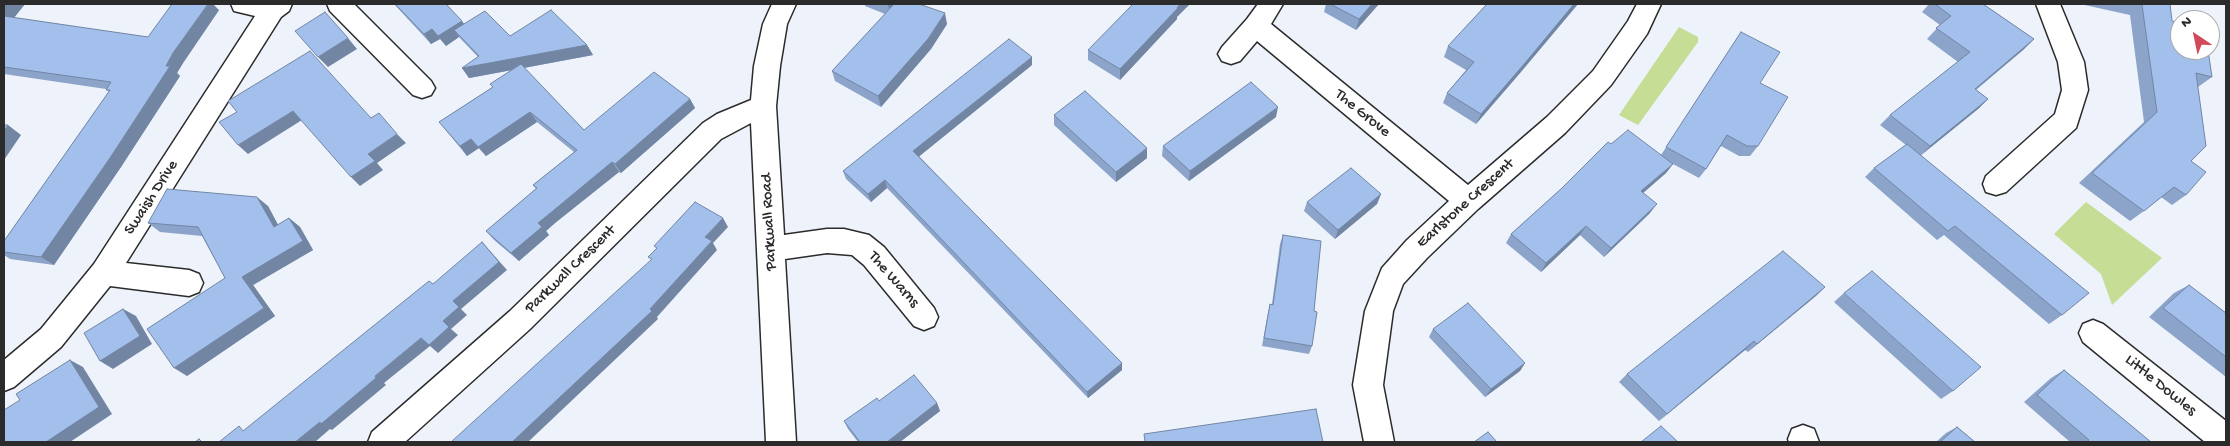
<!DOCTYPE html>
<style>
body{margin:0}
#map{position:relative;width:2230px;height:446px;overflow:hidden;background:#edf2fb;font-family:"Gochi Hand",sans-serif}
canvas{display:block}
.frame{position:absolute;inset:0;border:5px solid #2b2b2b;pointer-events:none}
.north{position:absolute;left:2170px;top:10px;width:50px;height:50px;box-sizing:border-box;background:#fff;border:1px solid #aaa;border-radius:50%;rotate:326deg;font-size:14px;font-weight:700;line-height:20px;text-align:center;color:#2b2b2b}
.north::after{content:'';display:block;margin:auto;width:18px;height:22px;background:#d1495b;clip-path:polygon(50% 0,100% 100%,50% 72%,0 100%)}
</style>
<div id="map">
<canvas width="2230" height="446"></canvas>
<div class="frame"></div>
<div class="north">N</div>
</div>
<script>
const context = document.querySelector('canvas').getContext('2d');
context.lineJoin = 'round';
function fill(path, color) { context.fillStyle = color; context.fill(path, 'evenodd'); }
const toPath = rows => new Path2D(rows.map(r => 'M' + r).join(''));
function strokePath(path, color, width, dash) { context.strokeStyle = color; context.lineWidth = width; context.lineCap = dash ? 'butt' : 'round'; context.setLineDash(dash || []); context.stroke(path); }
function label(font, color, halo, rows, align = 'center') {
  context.font = font + ' "Gochi Hand",sans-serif'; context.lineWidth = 5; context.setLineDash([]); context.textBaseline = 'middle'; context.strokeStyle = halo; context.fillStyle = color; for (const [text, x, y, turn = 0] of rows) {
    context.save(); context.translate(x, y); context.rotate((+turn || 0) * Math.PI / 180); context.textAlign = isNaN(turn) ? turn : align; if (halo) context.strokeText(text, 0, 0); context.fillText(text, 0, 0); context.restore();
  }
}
fill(toPath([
 [1679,27,1698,37,1698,42,1638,125,1619,115],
 [2086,202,2162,258,2112,305,2101,274,2054,234]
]), '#c5dd94');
const minor = toPath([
 [231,4,292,4,289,11,281,17,126,263,189,270,199,274,203,283,199,292,189,296,110,286,61,347,14,387,4,391,4,360,41,329,94,264,255,16,234,11,231,4],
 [327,4,354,4,431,81,435,88,431,95,422,98,413,95,330,11,327,4],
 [772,4,796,4,787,24,780,66,776,106,784,235,827,229,844,229,869,235,884,247,934,308,938,317,934,326,924,330,914,326,864,265,852,255,827,253,785,259,796,442,766,442,751,123,721,139,530,329,405,442,368,442,372,432,510,311,703,123,717,114,751,100,754,66,763,24,772,4],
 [1258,4,1283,4,1271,24,1468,185,1547,117,1593,71,1628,21,1637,4,1661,4,1647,34,1611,85,1565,133,1478,209,1427,258,1403,284,1393,311,1383,385,1394,442,1364,442,1353,385,1365,311,1382,268,1407,240,1449,201,1257,41,1240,61,1231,64,1222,61,1218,54,1222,47,1247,19,1258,4],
 [2036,4,2060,4,2084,62,2088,90,2076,128,2006,192,1996,195,1986,192,1983,184,1986,176,2055,114,2062,90,2058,62,2036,4],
 [2093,320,2103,324,2226,421,2226,442,2205,442,2083,342,2079,333,2083,324,2093,320],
 [1803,425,1814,429,1819,442,1789,442,1788,439,1792,429,1803,425]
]);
strokePath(minor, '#2b2b2b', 3);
fill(minor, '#fff');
fill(toPath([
 [4,4,25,4,14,18,148,37,219,10,183,63,177,73,180,76,121,167,54,265,10,259,4,255,4,241,109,92,106,89,4,74],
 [394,4,446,4,464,24,510,36,587,45,593,55,524,68,584,130,690,99,695,108,621,173,619,172,555,223,546,231,549,235,519,261,494,240,486,231,536,189,533,185,574,152,537,122,486,156,479,148,467,156,439,122,493,87,512,70,469,78,462,68,478,57,459,37,446,46,440,39,431,44],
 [865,4,919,4,947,24,931,49,881,107,835,81,832,71,885,14,865,6],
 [1326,4,1379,4,1356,30,1324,12],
 [1487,4,1578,4,1520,73,1476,124,1443,103,1447,93,1466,70,1444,57,1448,46],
 [1929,4,1983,4,2034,39,2023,50,1976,90,1988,99,1978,109,1921,155,2062,315,2049,324,1944,235,1937,240,1865,177,1874,168,1906,145,1880,125,1890,115,1958,62,1927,39,1940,25,1922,12],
 [2080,4,2170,4,2172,21,2212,77,2198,87,2186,195,2172,205,2161,197,2144,211,2130,221,2079,183,2144,122,2130,15],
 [1177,17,1177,19,1120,80,1088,60,1088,50],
 [1741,32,1760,83,1758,146,1750,156,1739,156,1721,146,1706,169,1699,178,1673,164,1666,173,1643,193,1650,213,1604,257,1580,235,1541,272,1506,243,1511,234,1611,144,1661,155],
 [1032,65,919,156,1122,370,1088,398,887,188,871,202,846,179,843,171],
 [1054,115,1147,148,1147,158,1116,182,1054,125],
 [1276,117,1189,181,1162,156,1163,146],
 [1381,194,1377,204,1335,239,1304,211,1307,202],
 [268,206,278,225,289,218,300,227,313,250,253,285,275,316,187,376,225,278,202,236,160,232,148,223],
 [1283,235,1314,311,1312,346,1309,354,1262,346,1268,313,1270,304,1272,304,1280,244],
 [2189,285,2226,313,2226,377,2149,317,2174,293],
 [1825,287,1748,352,1745,350,1659,421,1619,382,1627,374],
 [1844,293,1953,391,1941,399,1834,302],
 [1433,329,1525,363,1520,371,1485,397,1429,337],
 [2064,370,2151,442,2070,442,2024,402,2051,378],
 [937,403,940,411,900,442,858,442,848,429,844,421],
 [1957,427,1975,442,1936,442,1946,433]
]), '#8ca4ca');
fill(toPath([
 [6,4,25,4,8,25,4,21,4,7],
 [208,4,213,4,219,10,183,63,177,73,180,76,121,167,54,265,41,257,173,53],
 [889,4,899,4,891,16,888,5],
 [1180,4,1190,4,1177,17,1177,19,1120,80,1120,69],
 [1372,4,1379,4,1356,30,1359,19],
 [1574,4,1578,4,1520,73,1476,124,1481,114],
 [945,13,947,24,931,49,881,107,878,96],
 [462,21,469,31,454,30,459,37,446,46,438,36],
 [432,29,440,39,431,44,424,34],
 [348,38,357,49,328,67,318,57],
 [2034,39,2023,50,1964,99,1975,89],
 [587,45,593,55,469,78,462,68],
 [1032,57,1032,65,916,159,913,151],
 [690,99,695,108,621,173,615,164],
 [1988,99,1978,109,1920,156,1930,146],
 [1278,107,1276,117,1189,181,1190,171],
 [293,111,302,120,248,154,238,145],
 [530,112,537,122,486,156,478,147],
 [8,125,21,135,4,160,4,131],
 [397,134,406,143,377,163,383,170,360,186,351,177,368,154],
 [471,139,479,148,467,156,460,146],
 [1147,148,1147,158,1116,182,1116,172],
 [612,162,619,172,555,223,546,231,549,235,519,261,511,253,538,223],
 [1673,164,1666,173,1635,200,1641,191],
 [885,180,887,188,871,202,868,194],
 [1381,194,1377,204,1335,239,1338,230],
 [257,197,268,206,284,236,274,227],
 [1657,204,1650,213,1604,257,1611,248],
 [289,218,300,227,313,250,253,285,275,316,187,376,174,368,242,277],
 [723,218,728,227,713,243,717,250,657,317,658,319,528,442,512,442,650,309,705,237],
 [1586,226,1580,235,1541,272,1546,263],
 [482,242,507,270,461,309,467,315,451,329,458,335,438,353,430,346,384,383,386,385,332,430,330,429,315,442,295,442,421,338,443,321],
 [1825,287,1816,296,1748,352,1757,344],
 [123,309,136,316,152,344,113,369,100,361],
 [1754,341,1745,350,1659,421,1667,414],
 [70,360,83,367,112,414,70,442,46,442],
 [1122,363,1122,370,1088,398,1087,392],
 [1525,363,1520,371,1485,397,1491,389],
 [937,403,940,411,900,442,887,442]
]), '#7286a4');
const building = toPath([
 [172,4,208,4,173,53,166,66,170,66,110,158,41,257,4,252,4,241,110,90,106,90,111,82,4,67,4,16,148,37,172,4],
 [395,4,446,4,462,21,438,36,432,29,424,34,395,4],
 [894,4,919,4,945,13,928,39,878,96,832,71,894,4],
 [1133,4,1180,4,1177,8,1178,8,1120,69,1088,50,1133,4],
 [1330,4,1372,4,1359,19,1330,4],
 [1487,4,1574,4,1525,63,1481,114,1447,93,1474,62,1448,46,1487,4],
 [1935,4,1983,4,2034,39,1975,89,1988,99,1930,146,1890,115,1970,52,1936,28,1951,16,1935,4],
 [2138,4,2170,4,2172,21,2180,23,2180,50,2208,50,2212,77,2196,73,2206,146,2191,161,2206,172,2186,195,2174,187,2144,211,2092,173,2157,112,2142,5,2138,4],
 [551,10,587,45,462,68,479,56,454,30,485,11,510,36,551,10],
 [325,12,348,38,318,57,295,31,325,12],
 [1741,32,1780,52,1760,83,1788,97,1758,146,1747,146,1727,135,1706,169,1666,147,1741,32],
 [1009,39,1032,57,913,151,1122,363,1087,392,885,180,868,194,843,171,1009,39],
 [310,51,371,118,379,113,397,134,368,154,375,161,351,177,293,111,238,145,219,122,237,112,228,101,310,51],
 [521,64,584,130,654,72,690,99,615,164,612,162,548,215,538,223,542,227,511,253,486,231,537,188,533,185,577,150,530,112,478,147,471,139,460,146,439,122,493,87,490,84,521,64],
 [1251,82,1278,107,1190,171,1163,146,1251,82],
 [1085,91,1147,148,1116,172,1054,115,1085,91],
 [4,125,8,125,4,131,4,125],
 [1628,130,1673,164,1641,191,1657,204,1611,248,1586,226,1546,263,1511,234,1562,188,1608,142,1611,144,1628,130],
 [1907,144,2089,293,2062,315,1955,226,1948,231,1874,168,1907,144],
 [1351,168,1381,194,1338,230,1307,202,1351,168],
 [167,189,257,197,274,227,289,218,303,241,242,277,264,308,174,368,147,329,225,278,198,227,148,223,167,189],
 [695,202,723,218,705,237,712,241,650,309,652,311,512,442,451,442,652,259,648,257,657,248,654,246,695,202],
 [1283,235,1321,241,1314,311,1317,312,1312,346,1264,338,1270,304,1273,305,1283,235],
 [482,242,499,262,453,301,459,307,443,321,449,327,429,345,421,338,375,376,376,378,321,424,320,422,295,442,219,442,239,426,243,431,429,281,433,284,482,242],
 [1783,251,1825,287,1757,344,1754,341,1667,414,1627,374,1783,251],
 [1872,271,1981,367,1953,391,1844,293,1872,271],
 [2189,285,2226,313,2226,357,2163,308,2189,285],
 [1468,303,1525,363,1491,389,1433,329,1468,303],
 [123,309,140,336,100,361,84,333,123,309],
 [70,360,99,407,46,442,4,442,4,410,20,400,16,394,70,360],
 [2064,370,2151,442,2086,442,2089,440,2037,395,2064,370],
 [914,375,937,403,887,442,860,442,844,421,877,398,879,401,914,375],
 [1316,409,1323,442,1145,442,1144,434,1316,409],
 [1661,426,1678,442,1641,442,1661,426],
 [1957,427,1975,442,1940,442,1957,427],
 [1488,432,1497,442,1474,442,1488,432],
 [199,439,202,442,195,442,199,439]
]);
fill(building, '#a3bfeb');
strokePath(building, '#7286a4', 1);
label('16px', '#2b2b2b', '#fff', [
 ["The Grove",1362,114,39],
 ["Swaish Drive",152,198,-57],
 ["Earlstone Crescent",1466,204,-42],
 ["Parkwall Road",770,222,-93],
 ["Parkwall Crescent",571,270,-44],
 ["The Warns",893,280,49],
 ["Little Dowles",2160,386,39]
]);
</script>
